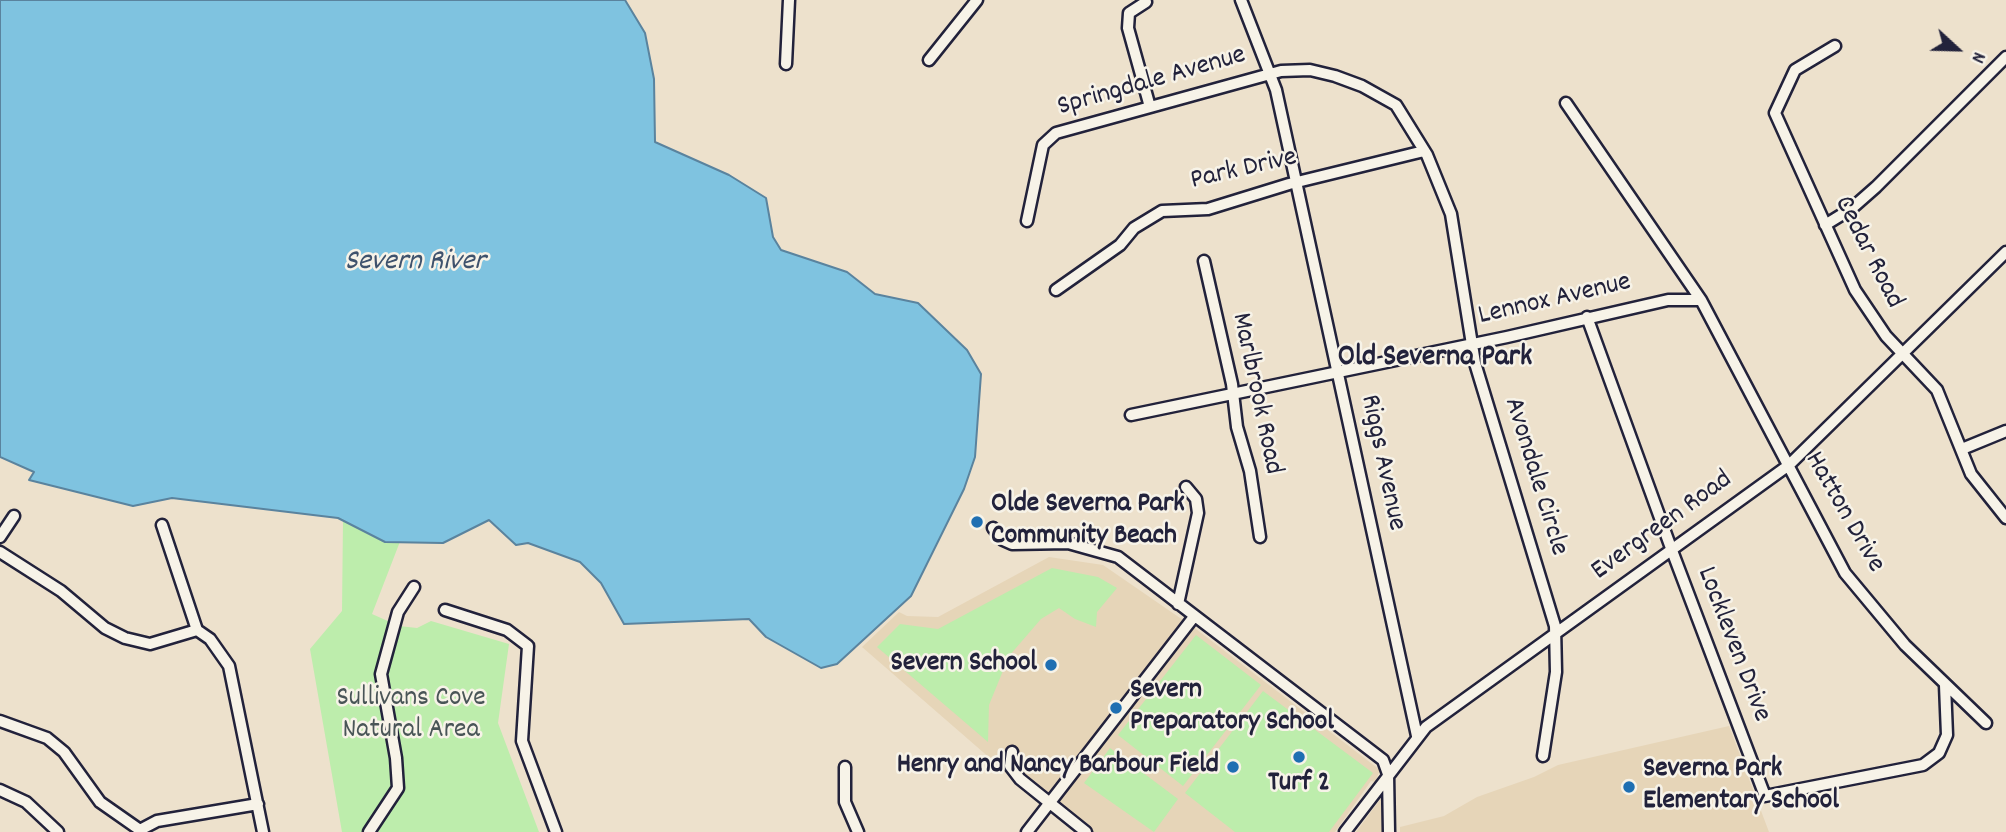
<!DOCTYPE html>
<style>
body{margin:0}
#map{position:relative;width:2006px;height:832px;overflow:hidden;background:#ede1cc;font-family:Dekko,sans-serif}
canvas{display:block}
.north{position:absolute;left:1922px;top:14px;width:70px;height:70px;-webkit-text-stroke:5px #f7f3e8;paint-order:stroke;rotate:112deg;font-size:19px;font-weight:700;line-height:28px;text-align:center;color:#22223b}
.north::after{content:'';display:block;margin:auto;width:24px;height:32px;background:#22223b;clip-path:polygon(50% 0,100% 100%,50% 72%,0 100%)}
</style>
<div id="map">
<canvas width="2006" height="832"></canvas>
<div class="north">N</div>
</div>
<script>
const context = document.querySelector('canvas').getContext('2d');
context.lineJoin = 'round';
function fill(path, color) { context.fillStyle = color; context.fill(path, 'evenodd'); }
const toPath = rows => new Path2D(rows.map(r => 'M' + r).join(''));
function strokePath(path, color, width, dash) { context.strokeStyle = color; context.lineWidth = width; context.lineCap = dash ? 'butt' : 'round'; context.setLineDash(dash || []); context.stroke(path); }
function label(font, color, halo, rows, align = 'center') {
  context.font = font + ' Dekko,sans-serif'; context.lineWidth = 5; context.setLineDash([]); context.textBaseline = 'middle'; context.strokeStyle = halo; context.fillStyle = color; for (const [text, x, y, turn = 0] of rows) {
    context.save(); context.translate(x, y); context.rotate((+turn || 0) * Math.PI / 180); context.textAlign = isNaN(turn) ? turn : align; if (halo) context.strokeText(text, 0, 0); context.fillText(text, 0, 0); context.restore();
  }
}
fill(toPath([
 [1049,557,1103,565,1196,629,1380,770,1375,782,1371,781,1335,832,1075,832,862,647,899,612,907,616,938,617],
 [1729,726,1769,832,1400,832,1400,827,1444,816,1477,797,1534,777,1558,765],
 [1382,797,1388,832,1356,832]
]), '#e6d5b8');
fill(toPath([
 [343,520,401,539,372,614,399,626,417,628,431,621,509,644,498,723,539,832,342,832,310,649,342,611],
 [1052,568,1098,577,1117,588,1097,612,1096,627,1075,619,1059,608,1041,619,1009,656,989,705,988,742,877,647,900,624,938,629],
 [1196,635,1261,685,1183,786,1118,735],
 [1263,691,1373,773,1329,832,1235,832,1185,793],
 [1110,748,1178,799,1154,832,1084,783]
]), '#bdedac');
const water = toPath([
 [0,0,625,0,645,33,654,79,655,142,729,175,766,198,773,237,781,250,847,272,875,294,918,303,967,350,981,374,975,457,964,489,911,596,837,664,821,668,766,637,749,619,624,624,601,583,580,562,528,543,516,545,489,520,443,543,385,542,338,518,172,498,133,506,29,480,34,472,0,457,0,0]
]);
fill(water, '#7fc3e0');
strokePath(water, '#5a839e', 2);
const minor = toPath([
 [1241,0,1276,90,1417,736],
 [1146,2,1129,13,1128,28,1150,107],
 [1835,46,1795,70,1775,113,1855,290,1886,336,1937,390,1971,474,2006,518],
 [929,60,977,0],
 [786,64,789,0],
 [1566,103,1701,300,1845,573,1905,645,1986,723],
 [1027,221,1043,145,1056,133,1281,71,1310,70,1335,76,1362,86,1396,105,1427,155,1451,214,1475,363,1555,626,1556,672,1543,756],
 [1825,225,1851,209,1876,187,2006,57],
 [1204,261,1232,384,1237,427,1250,471,1260,537],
 [1056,290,1120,245,1134,228,1162,211,1208,209,1289,184,1424,151],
 [1587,317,1671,548,1765,796,1923,765,1939,753,1947,735,1945,685],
 [1131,415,1507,337,1668,300,1701,300],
 [1962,449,2006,431],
 [162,525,197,630,210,639,229,666,263,832],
 [993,528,1003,540,1012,544,1068,543,1118,557,1383,760,1388,774,1389,832],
 [0,537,14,516],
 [0,552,61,591,105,628,125,638,150,644,197,630],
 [1178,604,1198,513,1196,499,1186,487],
 [445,610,507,630,528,646,522,741,556,832],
 [0,721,47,738,64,752,100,802,140,830,157,821,258,804],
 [1012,752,1010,766,1020,779,1086,832],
 [845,767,845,802,858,832],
 [0,790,26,802,58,832],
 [369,832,398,788,396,758,381,674,398,612,414,587],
 [1027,832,1193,618],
 [1345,832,1426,727,1789,465,2006,252]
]);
strokePath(minor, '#22223b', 15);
strokePath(minor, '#f7f3e8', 10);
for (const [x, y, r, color] of [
 [977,522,7,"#1f6fb2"],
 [1051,665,7,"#1f6fb2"],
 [1116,708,7,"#1f6fb2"],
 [1299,757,7,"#1f6fb2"],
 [1233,767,7,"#1f6fb2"],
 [1629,787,7,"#1f6fb2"]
]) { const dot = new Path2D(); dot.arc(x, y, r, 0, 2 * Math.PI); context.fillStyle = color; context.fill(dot); strokePath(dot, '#f7f3e8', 2.5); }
label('28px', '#22223b', '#f7f3e8', [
 ["Springdale Avenue",1152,83,-16],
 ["Park Drive",1244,171,-13],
 ["Cedar Road",1867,253,63],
 ["Lennox Avenue",1555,301,-13],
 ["Marlbrook Road",1255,394,78],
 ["Riggs Avenue",1381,463,78],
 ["Avondale Circle",1534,477,73],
 ["Hatton Drive",1843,513,60],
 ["Evergreen Road",1663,527,-36],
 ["Lockleven Drive",1732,645,69]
]);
label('bold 28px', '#22223b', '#f7f3e8', [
 ["Olde Severna Park",991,506],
 ["Community Beach",991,538],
 ["Severn School",1037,665,"right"],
 ["Severn",1130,692],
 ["Preparatory School",1130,724],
 ["Henry and Nancy Barbour Field",1219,767,"right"],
 ["Severna Park",1643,771],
 ["Elementary School",1643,803],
 ["Turf 2",1299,785,"center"]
], 'left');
label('28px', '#495557', '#f7f3e8', [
 ["Sullivans Cove",411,700],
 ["Natural Area",411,732]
]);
label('italic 30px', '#3e526d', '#f7f3e8', [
 ["Severn River",415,264]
]);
label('bold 30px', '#22223b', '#f7f3e8', [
 ["Old Severna Park",1435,360]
]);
</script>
